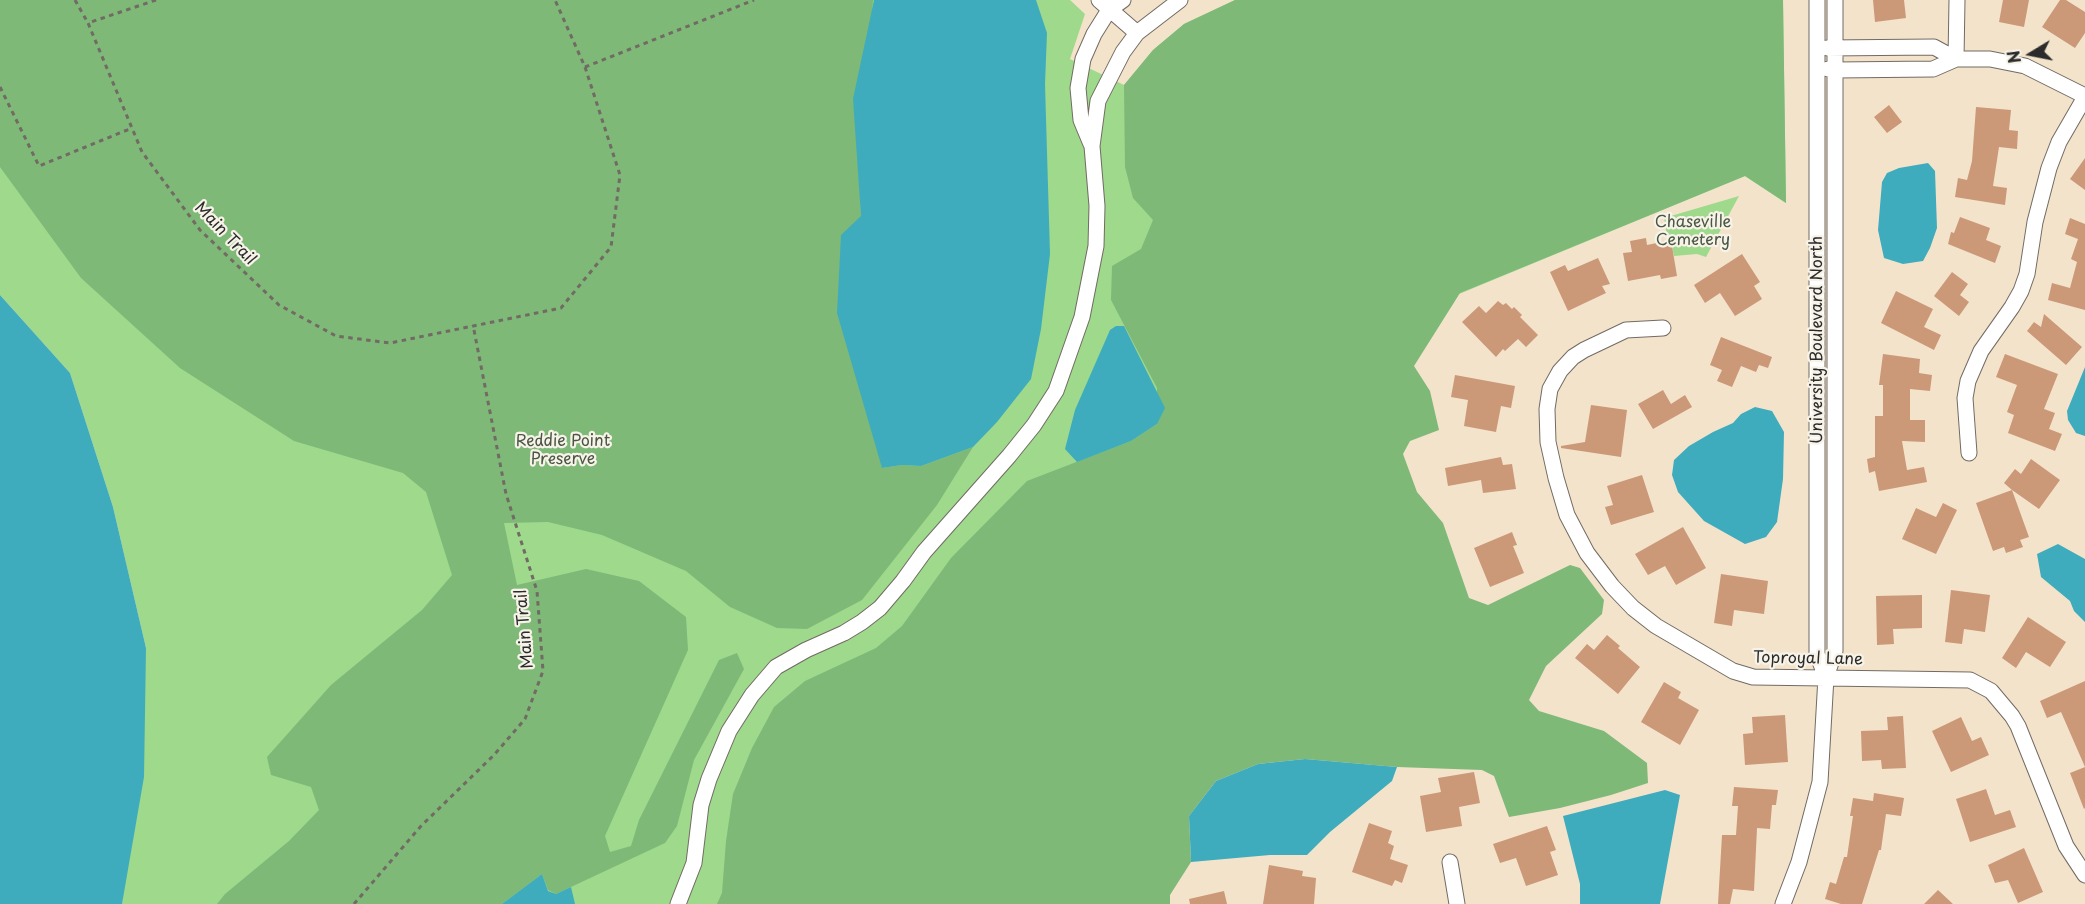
<!DOCTYPE html>
<style>
body{margin:0}
#map{position:relative;width:2085px;height:904px;overflow:hidden;background:#f4e3cb;font-family:"Playpen Sans",sans-serif}
canvas{display:block}
.north{position:absolute;left:2001px;top:24px;width:60px;height:60px;-webkit-text-stroke:4px #f7f3e8;paint-order:stroke;rotate:260deg;font-size:16px;font-weight:700;line-height:24px;text-align:center;color:#2b2b2b}
.north::after{content:'';display:block;margin:auto;width:21px;height:27px;background:#2b2b2b;clip-path:polygon(50% 0,100% 100%,50% 72%,0 100%)}
</style>
<div id="map">
<canvas width="2085" height="904"></canvas>
<div class="north">N</div>
</div>
<script>
const context = document.querySelector('canvas').getContext('2d');
context.lineJoin = 'round';
function fill(path, color) { context.fillStyle = color; context.fill(path, 'evenodd'); }
const toPath = rows => new Path2D(rows.map(r => 'M' + r).join(''));
function strokePath(path, color, width, dash) { context.strokeStyle = color; context.lineWidth = width; context.lineCap = dash ? 'butt' : 'round'; context.setLineDash(dash || []); context.stroke(path); }
function label(font, color, halo, rows, align = 'center') {
  context.font = font + ' "Playpen Sans",sans-serif'; context.lineWidth = 4.5; context.setLineDash([]); context.textBaseline = 'middle'; context.strokeStyle = halo; context.fillStyle = color; for (const [text, x, y, turn = 0] of rows) {
    context.save(); context.translate(x, y); context.rotate((+turn || 0) * Math.PI / 180); context.textAlign = isNaN(turn) ? turn : align; if (halo) context.strokeText(text, 0, 0); context.fillText(text, 0, 0); context.restore();
  }
}
fill(toPath([
 [0,0,1070,0,1085,14,1070,59,1124,85,1153,50,1184,24,1235,0,1783,0,1786,203,1745,176,1207,398,833,904,122,904,146,648,113,507,70,373,0,295],
 [1739,196,1706,257,1697,254,1674,256,1671,241,1668,241,1664,218]
]), '#9ed98c');
fill(toPath([
 [0,0,874,0,873,1,859,163,861,216,882,468,902,465,921,466,973,447,937,505,862,600,807,629,777,628,730,607,686,571,602,535,548,522,504,523,517,585,586,569,639,581,686,617,688,650,605,836,610,852,631,846,639,820,719,660,737,653,744,669,694,760,677,826,665,843,556,894,548,890,542,874,502,904,217,904,225,894,289,841,319,810,311,787,271,775,267,757,331,685,422,610,452,575,426,492,403,473,294,441,180,368,81,278,0,167],
 [1235,0,1783,0,1786,203,1745,176,1460,293,1414,366,1430,391,1439,430,1410,441,1403,454,1417,492,1443,523,1469,598,1488,605,1570,565,1580,568,1604,600,1602,614,1546,666,1529,700,1539,711,1604,731,1647,763,1648,783,1611,795,1560,808,1509,817,1494,776,1482,770,1397,767,1305,759,1258,764,1216,781,1189,816,1191,862,1170,895,1170,904,717,904,722,893,726,841,733,794,752,748,774,707,805,681,876,648,902,626,951,558,1027,481,1131,441,1157,424,1157,388,1111,300,1112,266,1141,249,1153,220,1133,198,1125,167,1124,85,1153,50,1184,24]
]), '#7eb978');
fill(toPath([
 [874,0,1036,0,1047,33,1045,84,1050,254,1041,329,1031,379,997,422,973,447,921,466,902,465,882,468,837,313,841,235,861,216,853,99],
 [1928,163,1935,171,1937,228,1930,248,1923,261,1903,264,1884,258,1878,230,1882,182,1887,173,1899,168],
 [0,295,70,373,113,507,146,648,144,777,122,904,0,904],
 [1116,326,1124,326,1165,408,1157,424,1131,441,1077,462,1065,449,1075,410,1110,330],
 [2085,367,2085,436,2076,433,2068,420,2067,411],
 [1755,407,1772,411,1784,432,1783,479,1777,522,1766,537,1745,544,1704,521,1678,492,1672,475,1674,460,1689,446,1713,432,1733,423,1741,414],
 [2058,544,2085,559,2085,622,2074,611,2070,601,2041,577,2037,554],
 [1305,759,1397,767,1392,781,1330,832,1307,855,1270,855,1191,862,1189,816,1216,781,1258,764],
 [1665,790,1680,795,1660,904,1580,904,1580,884,1563,816],
 [542,874,548,891,556,894,571,887,575,904,502,904]
]), '#3eacbd');
fill(toPath([
 [1873,0,1904,0,1906,18,1875,22],
 [2003,0,2029,0,2024,27,1999,22],
 [2060,0,2066,0,2085,12,2085,33,2075,48,2042,27],
 [1889,105,1902,122,1887,133,1874,117],
 [1976,107,2011,110,2009,130,2018,131,2017,149,1999,147,1993,186,2007,188,2005,205,1955,197,1958,178,1967,180,1972,161],
 [2085,158,2085,190,2070,179],
 [1960,217,1990,228,1986,240,2001,246,1995,263,1948,244,1951,232,1954,233],
 [2070,218,2085,224,2085,310,2048,300,2052,283,2070,288,2077,262,2071,259,2078,239,2065,234],
 [1646,238,1647,245,1671,240,1677,276,1661,279,1660,275,1628,281,1623,253,1632,252,1630,241],
 [1742,254,1760,282,1754,286,1762,299,1735,316,1720,293,1705,303,1694,285],
 [1598,258,1610,284,1602,286,1606,293,1568,311,1550,272,1565,265,1568,271],
 [1952,272,1968,284,1960,295,1969,302,1959,316,1934,296],
 [1896,291,1933,309,1924,327,1941,335,1934,350,1881,323],
 [1498,301,1503,305,1506,303,1512,309,1514,307,1522,315,1520,317,1538,335,1526,347,1518,339,1505,351,1503,349,1496,357,1462,322,1479,306,1486,313],
 [2044,314,2082,347,2066,365,2027,331,2034,322,2041,327],
 [1721,337,1772,357,1768,368,1759,365,1756,372,1741,366,1732,387,1717,381,1722,370,1710,365],
 [1883,354,1920,359,1919,373,1932,375,1930,391,1910,389,1910,420,1925,420,1925,442,1902,441,1907,470,1924,467,1927,482,1879,491,1875,471,1869,473,1867,459,1875,457,1875,416,1883,416,1883,385,1879,385],
 [2005,354,2058,374,2044,409,2055,413,2049,429,2062,434,2055,451,2008,433,2014,415,2007,412,2017,385,1996,377],
 [1455,375,1515,386,1511,408,1501,406,1496,432,1464,426,1468,400,1451,397],
 [1663,390,1671,404,1685,395,1692,407,1653,429,1638,404],
 [1591,405,1627,410,1621,457,1561,448,1561,446,1585,442],
 [1501,457,1503,465,1512,464,1516,489,1483,493,1481,480,1448,486,1445,468],
 [2031,459,2060,480,2039,509,2012,490,2029,537,2020,540,2023,547,2006,553,2004,547,1993,551,1976,503,2012,490,2004,483,2015,469,2021,474],
 [1642,475,1654,512,1611,525,1605,507,1613,505,1607,486],
 [1943,503,1957,510,1936,554,1902,539,1916,508,1936,517],
 [1683,527,1706,568,1676,585,1665,566,1648,575,1635,554],
 [1512,532,1517,545,1513,546,1524,573,1490,587,1474,548],
 [1721,574,1768,581,1764,614,1734,610,1732,626,1714,623],
 [1951,590,1990,595,1985,632,1964,629,1962,644,1945,642],
 [1922,595,1922,628,1893,629,1894,644,1877,645,1876,596],
 [2028,617,2066,642,2050,667,2026,652,2016,668,2002,658],
 [1607,635,1620,646,1618,648,1640,667,1618,694,1575,658,1587,644,1594,650],
 [2085,681,2085,808,2084,809,2070,773,2085,767,2061,712,2047,718,2040,701],
 [1664,682,1681,692,1678,698,1699,710,1680,745,1641,722],
 [1785,715,1788,762,1745,765,1743,734,1753,733,1752,717],
 [1903,716,1906,768,1882,769,1881,760,1862,761,1861,731,1888,730,1887,717],
 [1961,717,1972,741,1981,737,1989,755,1951,772,1932,731],
 [1474,772,1480,803,1459,807,1462,826,1426,832,1420,796,1441,792,1438,778],
 [1734,787,1778,790,1776,805,1772,805,1770,829,1757,828,1754,891,1733,889,1730,904,1718,904,1722,835,1736,835,1738,806,1732,806],
 [1986,789,1995,815,2010,810,2016,827,1970,842,1956,799],
 [1874,793,1904,798,1901,816,1886,814,1881,850,1879,850,1862,904,1841,904,1825,899,1830,882,1836,884,1844,857,1847,857,1853,816,1850,816,1853,798,1873,801],
 [1369,823,1392,831,1388,843,1394,846,1390,859,1408,865,1402,883,1395,880,1392,886,1352,872],
 [1547,826,1556,850,1550,852,1558,875,1526,886,1516,858,1500,863,1493,844],
 [2024,848,2043,892,2018,903,2008,880,1995,883,1988,865],
 [1269,865,1303,871,1302,876,1316,878,1314,904,1263,904],
 [1938,890,1953,904,1924,904],
 [1224,891,1227,904,1190,904,1189,899]
]), '#cb9878');
const minor = toPath([
 [1099,0,1137,33],
 [1817,0,1817,654,1826,677],
 [1827,48,1934,47,1956,59],
 [1956,59,1957,0],
 [1828,69,1836,70,1933,69,1956,59,1990,59,2025,66,2085,96],
 [1091,144,1081,120,1078,88,1083,59,1094,34,1109,10,1123,0],
 [1663,328,1626,330,1584,350,1573,357,1560,371,1550,389,1547,409,1548,442,1556,478,1567,515,1587,553,1612,586,1633,608,1656,626,1733,671,1753,677,1970,680,1991,691,2012,716,2018,726,2066,846,2085,875],
 [1969,453,1965,398,1968,381,1981,351,2012,307,2021,291,2027,274,2035,222,2049,168,2059,142,2085,97],
 [1450,862,1457,904],
 [678,904,694,863,701,805,709,779,729,731,752,695,776,667,806,650,844,633,862,622,880,608,903,581,924,552,1009,456,1034,425,1056,391,1082,317,1096,246,1097,206,1092,146,1098,101,1123,52,1137,33,1180,0],
 [1783,904,1799,862,1820,782,1826,677,1835,651,1835,0]
]);
strokePath(minor, '#716b63', 17);
strokePath(toPath([
 [75,0,88,23],
 [156,0,88,23,142,152,200,230,279,305,336,336,390,343,561,308,611,247,620,175,585,67,555,0],
 [585,67,754,0],
 [0,87,39,166,132,128],
 [354,904,421,826,494,755,525,719,543,671,537,591,506,494,473,325]
]), '#716b63', 3, [4.5, 4.5]);
strokePath(minor, '#fff', 15);
label('16px', '#485643', '#f7f3e8', [
 ["Chaseville",1693,223],
 ["Cemetery",1693,241],
 ["Reddie Point",563,442],
 ["Preserve",563,460]
]);
label('16px', '#2b2b2b', '#f7f3e8', [
 ["Main Trail",225,234,46],
 ["University Boulevard North",1818,340,-90],
 ["Main Trail",525,629,-95],
 ["Toproyal Lane",1808,659,1]
]);
</script>
